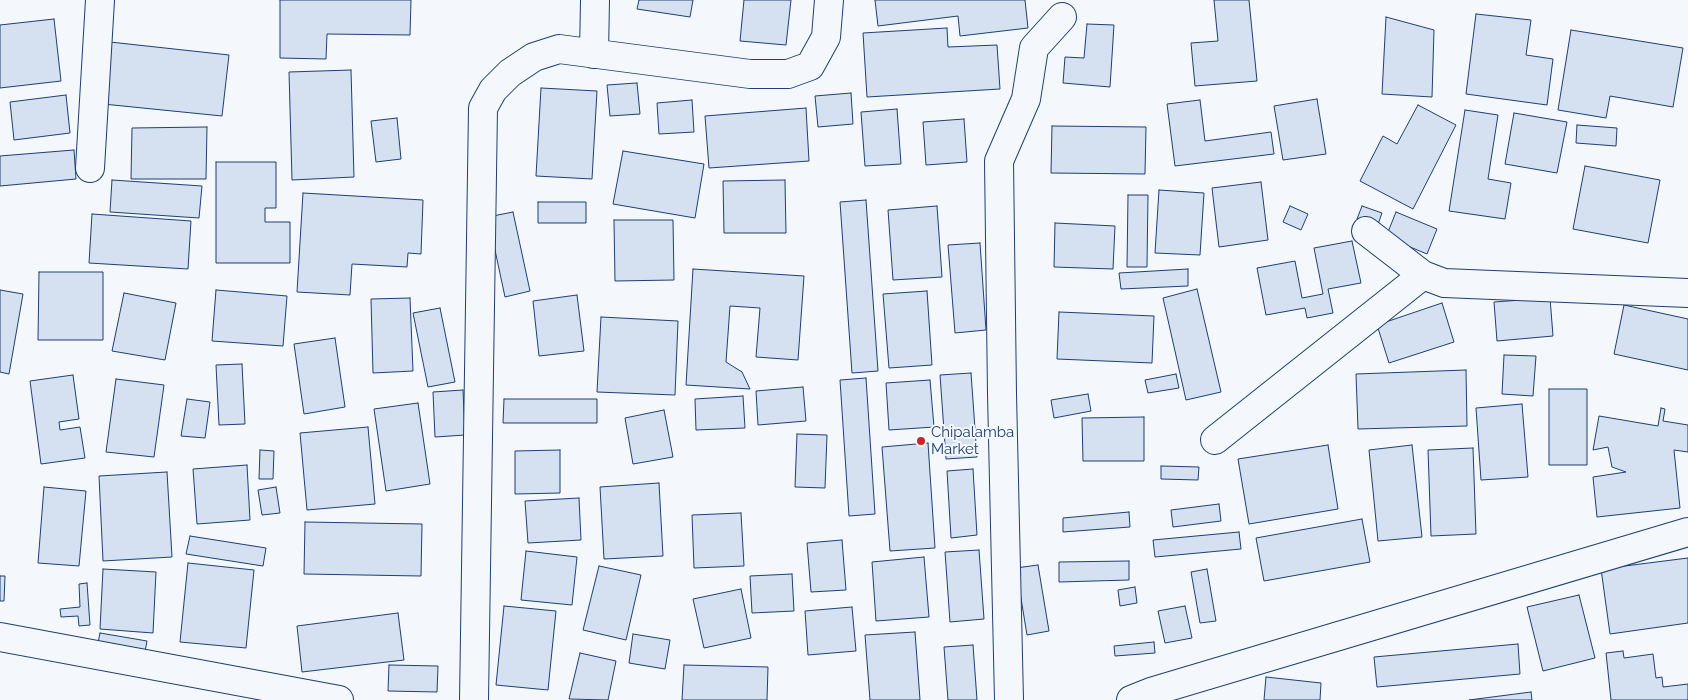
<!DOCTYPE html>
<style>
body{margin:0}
canvas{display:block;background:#f4f7fb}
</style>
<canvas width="1688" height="700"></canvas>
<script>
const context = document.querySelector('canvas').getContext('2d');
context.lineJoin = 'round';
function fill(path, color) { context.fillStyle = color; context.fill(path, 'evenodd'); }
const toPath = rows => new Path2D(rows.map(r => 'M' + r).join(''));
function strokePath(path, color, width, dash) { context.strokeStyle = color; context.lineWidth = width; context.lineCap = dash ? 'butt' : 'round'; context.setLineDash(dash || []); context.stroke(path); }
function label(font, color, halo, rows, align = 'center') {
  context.font = font + ' Raleway,sans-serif'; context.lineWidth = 4; context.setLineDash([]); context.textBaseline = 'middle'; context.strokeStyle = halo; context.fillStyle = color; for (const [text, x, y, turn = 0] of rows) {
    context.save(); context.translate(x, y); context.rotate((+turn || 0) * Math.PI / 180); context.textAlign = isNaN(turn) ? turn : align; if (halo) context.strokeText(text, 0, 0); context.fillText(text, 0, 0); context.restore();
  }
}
const building = toPath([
 [280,0,411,0,410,35,327,34,326,59,280,58,280,0],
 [639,0,693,0,690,17,637,9,639,0],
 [744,0,791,0,786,45,740,41,744,0],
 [875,0,1025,0,1028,28,960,36,958,16,878,26,875,0],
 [1214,0,1249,0,1257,81,1195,86,1191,43,1218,41,1214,0],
 [1476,14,1531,20,1526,55,1553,59,1547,105,1466,94,1476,14],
 [1386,17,1434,30,1432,97,1382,94,1386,17],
 [54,19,61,81,0,88,0,25,54,19],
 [1087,24,1114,25,1110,87,1063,83,1065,57,1084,58,1087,24],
 [947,28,948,47,997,45,1000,89,867,97,863,33,947,28],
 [1571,30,1683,48,1673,107,1610,96,1606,118,1558,110,1571,30],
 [110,42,229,55,222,116,103,104,110,42],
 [351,70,354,177,292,180,289,72,351,70],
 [637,83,640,114,610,116,607,85,637,83],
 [541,88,597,91,592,179,536,176,541,88],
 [851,93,853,124,818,127,815,96,851,93],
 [66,95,70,133,14,140,10,102,66,95],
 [1317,99,1326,154,1283,160,1274,106,1317,99],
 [692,100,694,132,659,134,657,103,692,100],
 [1200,100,1205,141,1271,132,1274,154,1175,166,1167,104,1200,100],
 [1418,105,1456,125,1413,209,1360,181,1383,136,1397,144,1418,105],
 [806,108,809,161,709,168,705,116,806,108],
 [897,109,901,164,865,166,861,112,897,109],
 [1465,110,1498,115,1488,179,1511,183,1505,219,1449,211,1465,110],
 [1514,113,1567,122,1557,173,1505,164,1514,113],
 [397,118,401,159,376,162,371,121,397,118],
 [964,119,967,162,926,165,923,122,964,119],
 [1577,125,1617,128,1616,146,1576,143,1577,125],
 [1052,126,1146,127,1145,174,1051,173,1052,126],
 [207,127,206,179,131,179,132,128,207,127],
 [74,150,76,179,0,186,0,156,74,150],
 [623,151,704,164,695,218,613,204,623,151],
 [216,162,276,162,276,208,265,208,265,222,290,222,290,263,216,263,216,162],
 [1585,166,1660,180,1648,243,1573,229,1585,166],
 [112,180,202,186,199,218,110,212,112,180],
 [785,180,786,233,724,233,723,181,785,180],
 [1261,182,1268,240,1219,247,1212,188,1261,182],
 [1159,190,1204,193,1200,255,1155,253,1159,190],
 [303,193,423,200,421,254,408,253,407,267,352,264,350,295,297,292,303,193],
 [1128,195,1148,195,1147,267,1127,267,1128,195],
 [866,200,878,371,852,373,840,202,866,200],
 [538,202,586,202,586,223,538,223,538,202],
 [937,206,942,277,893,280,888,210,937,206],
 [1290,206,1308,214,1301,230,1283,222,1290,206],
 [1362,206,1382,213,1377,227,1357,219,1362,206],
 [513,212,530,291,505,297,488,217,513,212],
 [1396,212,1437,229,1427,254,1386,237,1396,212],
 [92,214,191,221,188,269,89,263,92,214],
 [614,220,673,220,674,280,615,281,614,220],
 [1055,223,1115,226,1113,269,1054,267,1055,223],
 [1352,241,1361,283,1328,289,1333,313,1307,318,1305,308,1266,315,1257,268,1295,261,1302,298,1323,294,1314,248,1352,241],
 [980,243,986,330,955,333,948,245,980,243],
 [693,269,804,276,798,360,756,357,760,308,730,306,726,362,742,372,750,389,686,385,693,269],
 [1188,269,1188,286,1121,289,1119,273,1188,269],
 [39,272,103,272,103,340,38,340,39,272],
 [1197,289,1221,392,1186,400,1163,298,1197,289],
 [0,290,23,294,9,374,0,372,0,290],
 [216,290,287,296,283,346,212,341,216,290],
 [927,291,932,365,889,368,883,294,927,291],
 [124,293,176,303,165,360,112,351,124,293],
 [577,295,584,351,539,356,533,301,577,295],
 [410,298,413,371,373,373,371,299,410,298],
 [1550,298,1553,336,1497,341,1494,302,1550,298],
 [1442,303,1454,342,1389,363,1377,325,1442,303],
 [1624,305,1688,319,1688,370,1614,354,1624,305],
 [440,308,455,382,428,387,413,313,440,308],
 [1059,312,1154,316,1152,363,1057,359,1059,312],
 [601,317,678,321,675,395,597,392,601,317],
 [335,338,345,407,304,414,294,344,335,338],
 [1504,355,1536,356,1533,396,1502,394,1504,355],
 [242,364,245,424,219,425,216,365,242,364],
 [1466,370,1467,426,1358,429,1356,374,1466,370],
 [971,373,977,457,946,459,940,375,971,373],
 [1176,374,1179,388,1148,393,1145,380,1176,374],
 [73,375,79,419,59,422,60,430,80,427,85,458,41,464,30,381,73,375],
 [866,378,875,514,849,516,840,380,866,378],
 [116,379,164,385,154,457,106,452,116,379],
 [930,380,934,427,889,430,886,383,930,380],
 [803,387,806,421,758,425,756,391,803,387],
 [1549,389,1587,389,1587,465,1549,465,1549,389],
 [463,390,465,435,435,437,433,392,463,390],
 [1088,394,1091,411,1054,418,1051,400,1088,394],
 [743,396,745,428,696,430,695,399,743,396],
 [187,399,210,402,205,438,181,436,187,399],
 [504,399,597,399,597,423,503,423,504,399],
 [418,403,430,484,386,491,374,409,418,403],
 [1522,404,1528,477,1481,480,1476,408,1522,404],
 [1661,408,1665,409,1663,421,1688,425,1688,452,1674,450,1680,508,1597,517,1593,477,1626,472,1612,467,1608,447,1593,450,1599,416,1658,426,1661,408],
 [664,410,673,457,633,464,625,418,664,410],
 [1144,417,1144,461,1083,461,1082,418,1144,417],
 [368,427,375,504,307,510,300,433,368,427],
 [797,434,827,435,825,488,795,487,797,434],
 [928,443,935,548,890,551,882,447,928,443],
 [1328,445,1338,509,1249,524,1238,459,1328,445],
 [1412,445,1422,537,1378,541,1369,450,1412,445],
 [1473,448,1476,534,1431,536,1428,450,1473,448],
 [260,450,274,451,273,479,259,479,260,450],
 [560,450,560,493,515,494,515,451,560,450],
 [247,465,250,520,197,524,193,469,247,465],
 [1161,466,1199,467,1198,480,1161,479,1161,466],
 [973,469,977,535,951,538,947,471,973,469],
 [167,472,172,557,103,561,99,476,167,472],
 [659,483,663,556,604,559,600,487,659,483],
 [44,487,86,491,79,566,38,563,44,487],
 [276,487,280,513,262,515,258,490,276,487],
 [579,498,581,540,528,543,525,501,579,498],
 [1219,504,1221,521,1173,527,1171,510,1219,504],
 [1129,512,1130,527,1063,532,1063,518,1129,512],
 [741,513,744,566,694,568,692,515,741,513],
 [1362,519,1370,562,1264,581,1256,538,1362,519],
 [305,522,422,524,421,576,304,574,305,522],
 [1239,532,1241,549,1155,557,1153,540,1239,532],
 [190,536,266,548,263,566,186,554,190,536],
 [842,540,846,590,811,592,807,543,842,540],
 [979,550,984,619,950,622,945,552,979,550],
 [526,551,577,557,572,605,521,600,526,551],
 [924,557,929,617,876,621,872,562,924,557],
 [1688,558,1688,623,1610,634,1601,569,1688,558],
 [1129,561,1129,580,1059,582,1059,562,1129,561],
 [188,563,254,570,246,648,180,642,188,563],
 [1038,565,1049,631,1027,635,1016,568,1038,565],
 [599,566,641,575,626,640,583,630,599,566],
 [103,569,156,572,153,633,100,629,103,569],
 [1207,569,1216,621,1200,623,1191,572,1207,569],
 [792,574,794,611,752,613,750,576,792,574],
 [0,576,5,576,4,601,0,601,0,576],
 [87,583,90,625,79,626,78,616,61,617,60,609,80,607,79,584,87,583],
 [1135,587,1137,603,1120,606,1118,590,1135,587],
 [741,589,751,638,704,648,693,599,741,589],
 [1579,595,1595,658,1543,671,1527,607,1579,595],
 [504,606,556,611,548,690,496,685,504,606],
 [1185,606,1192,638,1165,643,1158,611,1185,606],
 [852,607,856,651,808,655,805,611,852,607],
 [398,613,404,660,302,672,297,626,398,613],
 [915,632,920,700,870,700,865,635,915,632],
 [100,633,147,641,144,657,97,648,100,633],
 [633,634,670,640,665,669,629,663,633,634],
 [1154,642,1155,653,1115,656,1114,646,1154,642],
 [1518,644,1520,674,1377,687,1374,657,1518,644],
 [973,645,977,700,948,700,944,647,973,645],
 [1623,651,1624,658,1653,654,1656,678,1662,677,1663,687,1688,684,1688,700,1611,700,1606,653,1623,651],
 [580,653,616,661,608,700,569,699,580,653],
 [389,665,438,666,437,692,388,691,389,665],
 [684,665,768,667,767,700,682,700,684,665],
 [1266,677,1321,683,1320,700,1264,700,1266,677],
 [1531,692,1532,700,1469,700,1531,692]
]);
fill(building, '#d5e0f0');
strokePath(building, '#1d3f73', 1);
const minor = toPath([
 [594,54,595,0],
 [90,168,100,0],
 [1366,231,1423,275,1444,283,1688,293],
 [1215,440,1423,275],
 [0,637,339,700],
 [474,700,483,108,493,90,510,73,534,57,559,49,750,74,788,74,810,66,826,37,829,0],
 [1009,700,1002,394,999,161,1026,99,1034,48,1062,17],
 [1131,700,1151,692,1688,532]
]);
strokePath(minor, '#1d3f73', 30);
strokePath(minor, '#f4f7fb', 28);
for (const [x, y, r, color] of [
 [921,441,5,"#c62828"]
]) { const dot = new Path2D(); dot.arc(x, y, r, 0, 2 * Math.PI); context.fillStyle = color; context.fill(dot); strokePath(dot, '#f4f7fb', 2); }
label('15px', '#1d3f73', '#f4f7fb', [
 ["Chipalamba",931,432],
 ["Market",931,449]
], 'left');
</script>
